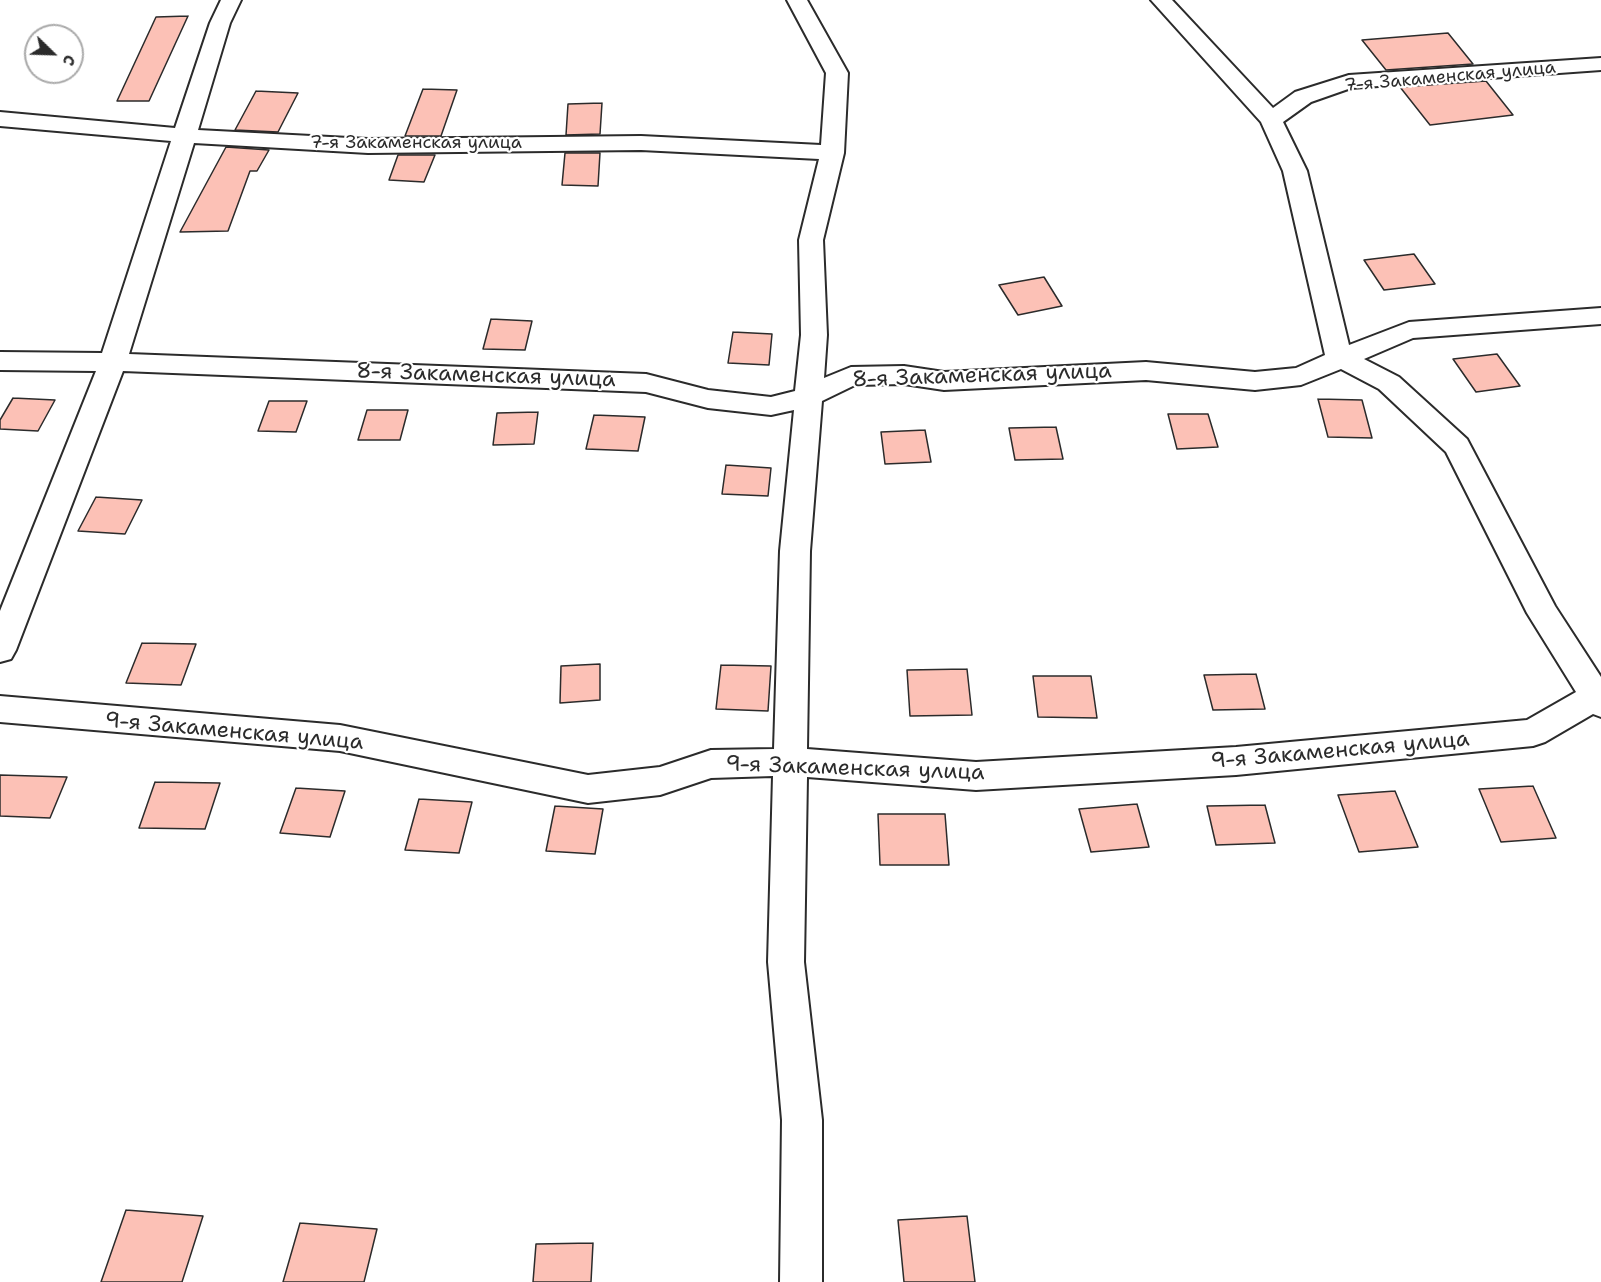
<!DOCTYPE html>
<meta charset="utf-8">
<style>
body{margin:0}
#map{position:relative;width:1601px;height:1282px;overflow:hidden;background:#fff;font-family:"Shantell Sans",sans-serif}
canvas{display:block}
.north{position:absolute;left:24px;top:24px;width:60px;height:60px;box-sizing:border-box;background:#fff;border:2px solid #aaa;border-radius:50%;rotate:113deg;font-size:16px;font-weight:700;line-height:24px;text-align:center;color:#2b2b2b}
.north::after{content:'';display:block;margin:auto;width:21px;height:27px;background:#2b2b2b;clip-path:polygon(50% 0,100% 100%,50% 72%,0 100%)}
</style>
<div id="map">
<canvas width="1601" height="1282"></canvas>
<div class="north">С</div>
</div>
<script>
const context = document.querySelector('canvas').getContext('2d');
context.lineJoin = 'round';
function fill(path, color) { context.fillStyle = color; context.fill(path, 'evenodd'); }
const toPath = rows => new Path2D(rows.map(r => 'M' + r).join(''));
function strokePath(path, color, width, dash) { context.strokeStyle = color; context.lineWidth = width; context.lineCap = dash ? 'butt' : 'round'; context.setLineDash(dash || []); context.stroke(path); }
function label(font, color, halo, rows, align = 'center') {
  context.font = font + ' "Shantell Sans",sans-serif'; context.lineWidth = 4.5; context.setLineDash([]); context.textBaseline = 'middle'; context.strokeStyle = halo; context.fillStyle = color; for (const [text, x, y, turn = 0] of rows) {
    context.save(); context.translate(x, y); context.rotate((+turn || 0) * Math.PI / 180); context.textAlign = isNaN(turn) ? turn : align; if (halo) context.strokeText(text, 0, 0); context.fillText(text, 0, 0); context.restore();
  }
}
const building = toPath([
 [188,16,149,101,117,101,156,17,188,16],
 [1448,33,1473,64,1386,70,1362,40,1448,33],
 [1486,81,1513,115,1430,125,1400,87,1486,81],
 [423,89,457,90,441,136,405,136,423,89],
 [256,91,298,93,278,132,235,130,256,91],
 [602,103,600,134,566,135,568,104,602,103],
 [226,147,269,150,257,171,250,171,228,231,180,232,226,147],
 [565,153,600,153,598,186,562,185,565,153],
 [398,155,435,155,424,182,389,180,398,155],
 [1414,254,1435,284,1384,290,1364,260,1414,254],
 [1044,277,1062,306,1018,315,999,285,1044,277],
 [491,319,532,321,525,350,483,349,491,319],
 [733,332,772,334,769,365,728,363,733,332],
 [1497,354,1520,386,1476,392,1453,359,1497,354],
 [13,398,55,400,38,431,0,429,0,420,13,398],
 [1318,399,1362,400,1372,438,1328,437,1318,399],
 [269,401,307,401,296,432,258,431,269,401],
 [367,410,408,410,400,440,358,440,367,410],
 [538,412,534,444,493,445,497,413,538,412],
 [1168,414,1208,414,1218,447,1177,449,1168,414],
 [594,415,645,417,638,451,586,449,594,415],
 [1056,427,1063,459,1015,460,1009,428,1056,427],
 [925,430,931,462,885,464,881,432,925,430],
 [726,465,771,468,768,496,722,494,726,465],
 [96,497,142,500,125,534,78,531,96,497],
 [142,643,196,644,181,685,126,683,142,643],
 [600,664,600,700,560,703,561,666,600,664],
 [721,665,771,666,768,711,716,709,721,665],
 [967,669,972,715,910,716,907,670,967,669],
 [1256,674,1265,709,1213,710,1204,675,1256,674],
 [1033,676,1091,676,1097,718,1038,717,1033,676],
 [0,775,67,777,50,818,0,816,0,775],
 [155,782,220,783,205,829,139,828,155,782],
 [1533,786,1556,838,1501,842,1479,789,1533,786],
 [296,788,345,791,330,837,280,833,296,788],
 [1395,791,1418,847,1359,852,1338,795,1395,791],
 [419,799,472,802,459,853,405,850,419,799],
 [1137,804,1149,847,1091,852,1079,809,1137,804],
 [1265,805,1275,843,1216,845,1207,806,1265,805],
 [555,806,603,809,595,854,546,851,555,806],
 [878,814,945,814,949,865,880,865,878,814],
 [126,1210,203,1216,182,1282,101,1282,126,1210],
 [967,1216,975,1282,904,1282,898,1220,967,1216],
 [300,1223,377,1229,364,1282,283,1282,300,1223],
 [593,1243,591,1282,533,1282,536,1244,593,1243]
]);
fill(building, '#fcc1b6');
strokePath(building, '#2b2b2b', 1.5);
const minor = toPath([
 [221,0,241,0,230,23,198,130,368,139,641,136,821,145,826,73,787,0,807,0,848,73,844,153,823,240,827,335,824,378,851,367,904,366,944,372,1146,362,1255,372,1296,368,1325,355,1283,171,1261,122,1151,0,1172,0,1273,108,1295,92,1349,75,1601,58,1601,70,1351,88,1311,102,1283,122,1307,171,1349,345,1409,322,1601,308,1601,324,1413,338,1364,359,1399,377,1467,439,1555,606,1601,677,1601,717,1593,714,1545,742,1533,746,1236,775,976,790,807,777,804,962,822,1120,822,1282,780,1282,782,1120,768,962,773,776,711,778,660,795,588,803,340,751,0,722,0,696,340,725,588,775,660,767,711,750,774,749,780,551,794,410,771,415,708,408,646,392,123,371,16,650,11,659,0,662,0,611,96,371,0,370,0,352,102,353,171,141,0,126,0,112,175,128,210,23,221,0],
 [194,143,368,153,641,150,819,159,799,240,801,335,795,391,771,397,708,390,646,374,129,354,194,143],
 [1341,369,1379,389,1446,452,1527,613,1576,692,1527,720,1236,747,976,762,807,749,810,551,822,401,855,385,904,384,944,390,1146,380,1255,390,1301,385,1341,369]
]);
strokePath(minor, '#2b2b2b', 4);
fill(minor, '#fff');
label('18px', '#2b2b2b', '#fff', [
 ["7-я Закаменская улица",1450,77,-5],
 ["7-я Закаменская улица",416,143]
]);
label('22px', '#2b2b2b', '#fff', [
 ["8-я Закаменская улица",486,376,2],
 ["8-я Закаменская улица",982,376,-2],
 ["9-я Закаменская улица",234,732,5],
 ["9-я Закаменская улица",1340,751,-5],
 ["9-я Закаменская улица",855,769,2]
]);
</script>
